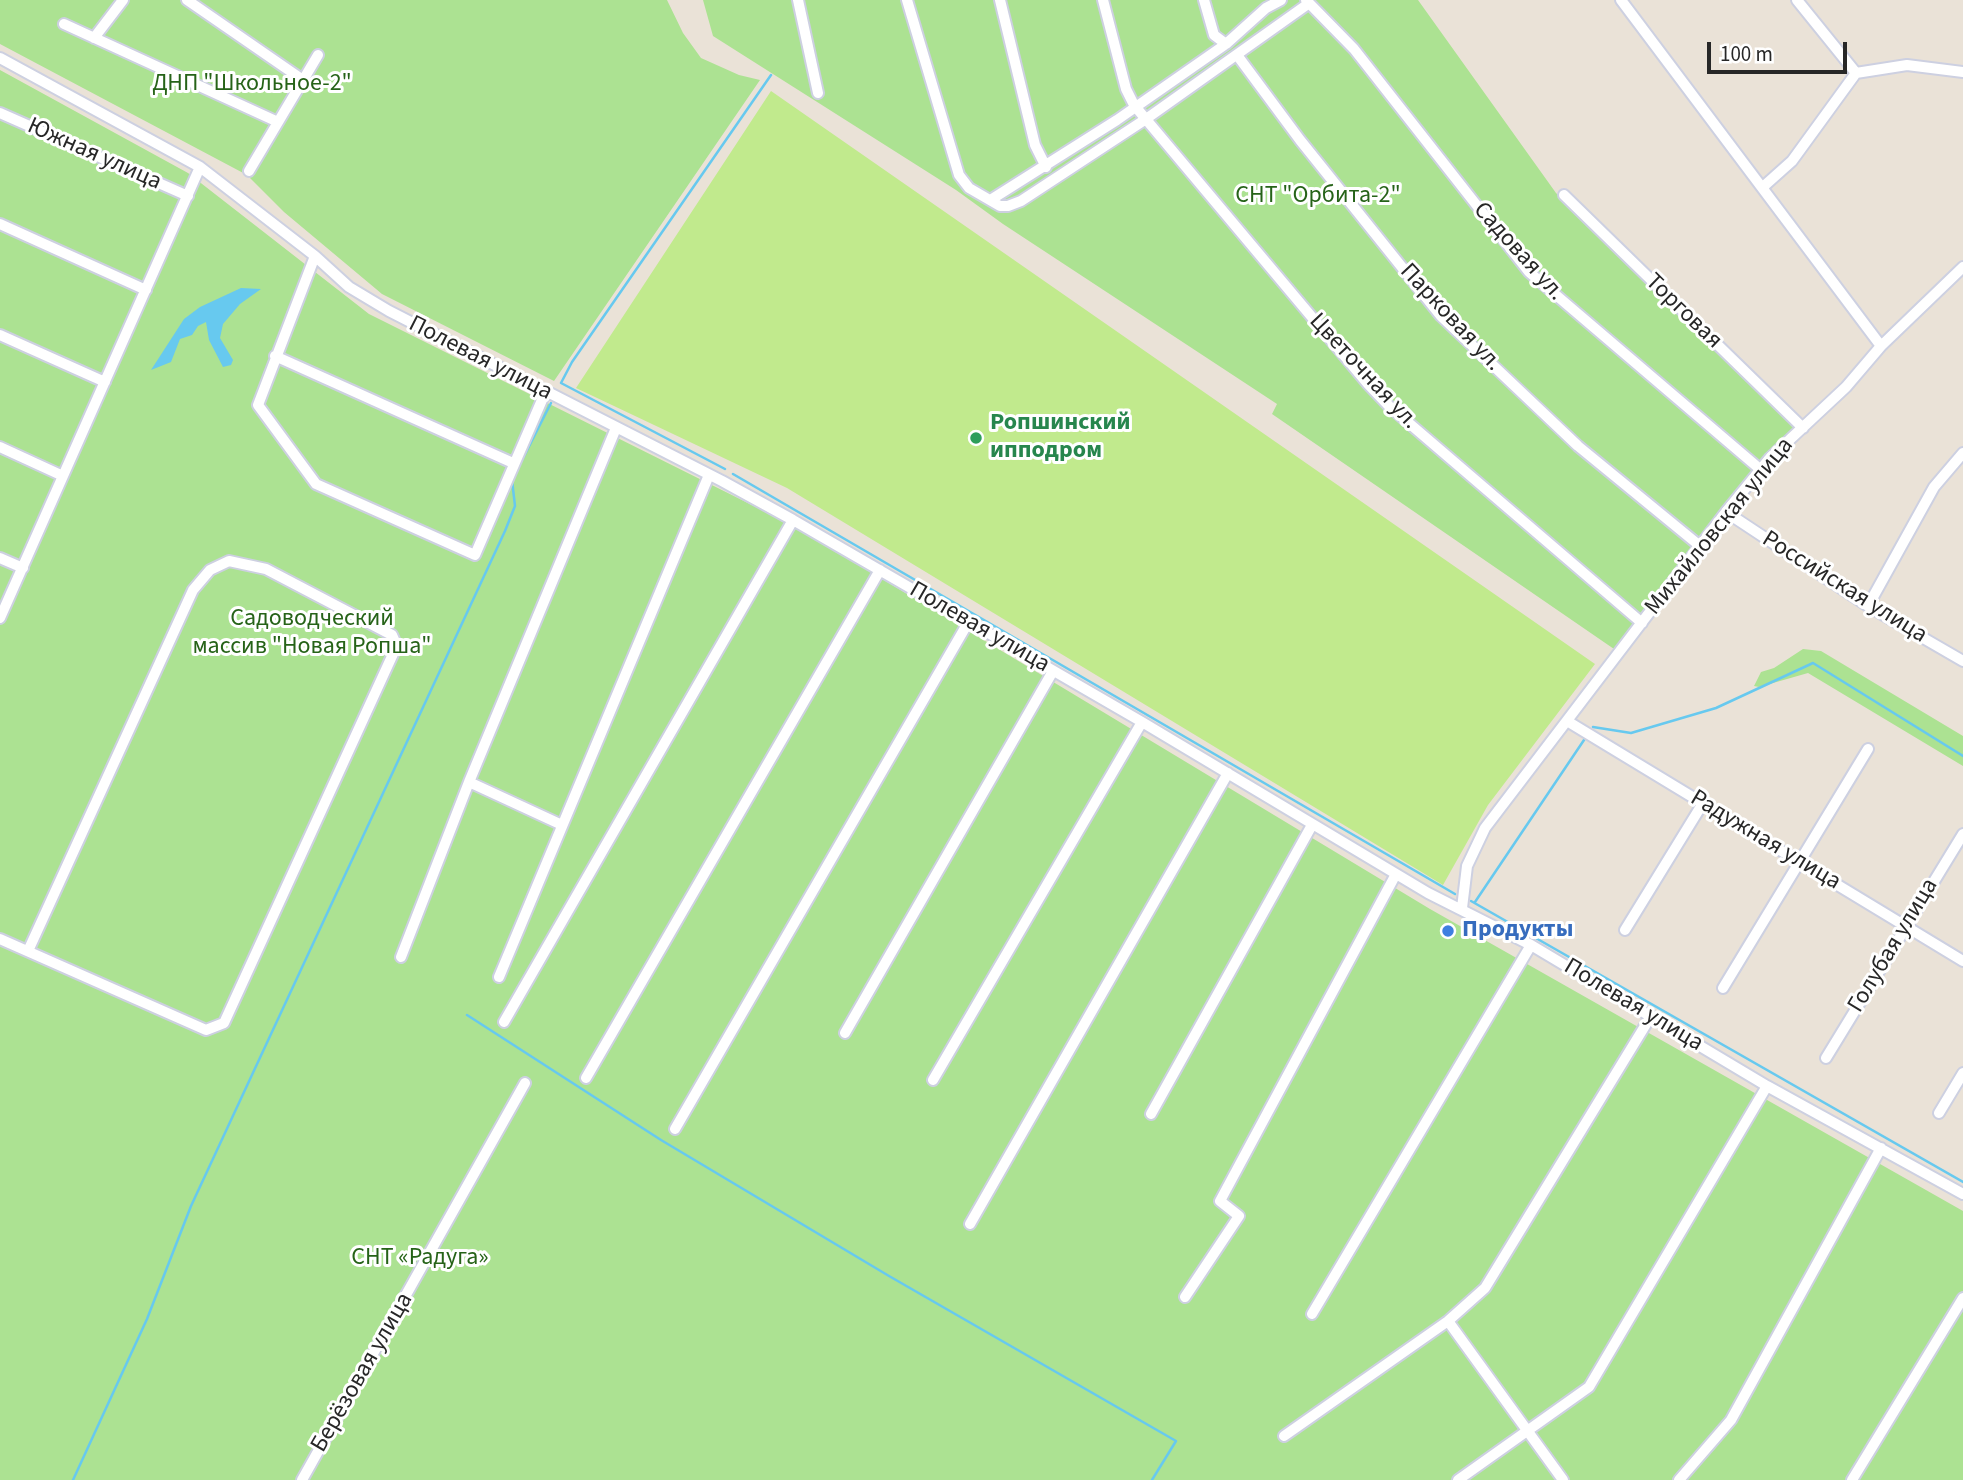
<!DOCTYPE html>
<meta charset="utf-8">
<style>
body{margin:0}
#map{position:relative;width:1963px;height:1480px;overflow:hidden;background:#eae2d7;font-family:"Source Sans 3",sans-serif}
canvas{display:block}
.scale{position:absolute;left:1707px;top:42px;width:140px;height:32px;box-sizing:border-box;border:4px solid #272727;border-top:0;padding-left:9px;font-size:21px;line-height:24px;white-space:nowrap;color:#272727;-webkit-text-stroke:5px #fff;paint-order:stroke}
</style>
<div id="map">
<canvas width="1963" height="1480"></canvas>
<div class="scale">100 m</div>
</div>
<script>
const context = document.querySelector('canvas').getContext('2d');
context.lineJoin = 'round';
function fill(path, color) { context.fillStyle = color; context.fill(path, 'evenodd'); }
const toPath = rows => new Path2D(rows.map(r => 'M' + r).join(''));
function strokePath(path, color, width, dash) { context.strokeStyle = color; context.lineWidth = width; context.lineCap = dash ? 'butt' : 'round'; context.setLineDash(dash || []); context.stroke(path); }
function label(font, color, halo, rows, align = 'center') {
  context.font = font + ' "Source Sans 3",sans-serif'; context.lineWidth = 6; context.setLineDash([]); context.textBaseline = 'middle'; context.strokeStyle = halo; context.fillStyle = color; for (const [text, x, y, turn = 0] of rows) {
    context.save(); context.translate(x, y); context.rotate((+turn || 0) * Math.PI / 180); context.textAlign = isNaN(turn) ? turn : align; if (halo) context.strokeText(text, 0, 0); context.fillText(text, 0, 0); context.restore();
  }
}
fill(toPath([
 [0,0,667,0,683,33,701,58,739,75,760,80,554,381,382,294,284,212,247,175,0,44],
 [703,0,1418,0,1556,193,1798,427,1700,538,1614,649,1272,414,1277,404,1003,224,956,190,713,36],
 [0,70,188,173,369,314,796,527,1430,909,1963,1211,1963,1480,0,1480],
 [1803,649,1821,651,1963,736,1963,766,1808,673,1759,687,1754,686,1761,672,1774,668]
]), '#ace292');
fill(toPath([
 [771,91,1595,664,1488,805,1443,885,787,488,576,388]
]), '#c1ea8d');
fill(toPath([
 [241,288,261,289,240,304,223,324,220,338,233,360,231,365,223,367,209,340,206,322,198,326,192,335,180,339,171,362,151,370,184,319,200,307]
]), '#67c9ef');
strokePath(toPath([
 [518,468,551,403],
 [725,469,561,383,572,362,771,75],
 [733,474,1455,894],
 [1593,727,1631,733,1716,708,1813,663,1963,756],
 [1471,901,1963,1182],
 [1475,902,1584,740],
 [467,1015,661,1140,889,1276,1176,1441,1152,1480],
 [73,1480,147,1319,191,1206,505,531,515,506,512,480]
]), '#67c9ef', 2.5);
const minor = toPath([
 [187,0,303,80],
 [798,0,818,93],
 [907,0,959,175,969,188,1000,206,1008,206,1021,201,1146,119,1308,4],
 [1000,0,1035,145,1046,167],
 [1103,0,1126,89,1134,105,1368,384,1389,406,1642,623],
 [1204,0,1214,35,1226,44],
 [1306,0,1354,49,1529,272,1761,470],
 [1621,0,1881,346],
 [64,24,278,122],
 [94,38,123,0],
 [1237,55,1300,140,1441,316,1578,446,1700,546],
 [0,58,200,167,315,256,349,287,389,311,722,481,793,520,1142,722,1428,893,1531,945,1767,1086,1963,1194],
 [1856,73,1907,65,1963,72],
 [0,113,188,196],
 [249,171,318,55],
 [1764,186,1792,161,1856,73,1797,0],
 [1564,195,1803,428],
 [992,199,1117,120,1226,44,1266,8,1281,0],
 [0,224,146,290],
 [315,256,258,405,316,484,475,555,545,393],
 [0,335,105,382],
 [275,356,513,463],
 [0,447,63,476],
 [1726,512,1868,606,1963,661],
 [0,558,23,568],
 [1868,606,1934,487,1963,453],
 [0,618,200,167],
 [1567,721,1963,961],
 [469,782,562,825],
 [1462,908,1467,866,1485,828,1726,512,1770,458,1846,387,1881,346,1963,267],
 [1625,930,1703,803],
 [0,939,206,1030,224,1023,393,654,396,644,392,635,266,569,229,561,210,570,193,590,28,951],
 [401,957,469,782,616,428],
 [499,977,709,475],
 [1723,988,1868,749],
 [504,1022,793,520],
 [845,1033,1053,671],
 [1826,1058,1963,834],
 [586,1078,880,570],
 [933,1080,1142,722],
 [1939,1113,1963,1073],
 [1151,1114,1312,825],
 [675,1129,969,621],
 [970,1224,1228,773],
 [1185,1297,1239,1216,1220,1201,1396,874],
 [1312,1314,1531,945],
 [1448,1321,1563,1480],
 [1284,1436,1448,1321,1485,1288,1651,1016],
 [302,1480,525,1083],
 [1458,1480,1589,1387,1767,1086],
 [1679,1480,1731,1420,1881,1148],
 [1852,1480,1963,1298]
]);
strokePath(minor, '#cdd0e1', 14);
strokePath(minor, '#fff', 10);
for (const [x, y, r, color] of [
 [976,438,7,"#2e9e5b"],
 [1448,931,7,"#3f7fe0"]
]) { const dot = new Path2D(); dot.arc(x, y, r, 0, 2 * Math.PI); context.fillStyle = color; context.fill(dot); strokePath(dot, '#fff', 2.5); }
label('24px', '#266318', '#fff', [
 ["ДНП \"Школьное-2\"",252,85],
 ["СНТ \"Орбита-2\"",1318,197],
 ["Садоводческий",312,620],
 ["массив \"Новая Ропша\"",312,648],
 ["СНТ «Радуга»",420,1259]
]);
label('24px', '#272727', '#fff', [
 ["Южная улица",94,155,24],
 ["Садовая ул.",1518,252,48],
 ["Торговая",1683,312,44],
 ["Парковая ул.",1450,318,47],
 ["Полевая улица",480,359,27],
 ["Цветочная ул.",1363,372,47],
 ["Михайловская улица",1720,527,-51],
 ["Российская улица",1844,588,32],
 ["Полевая улица",979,628,30],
 ["Радужная улица",1765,841,31],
 ["Голубая улица",1894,946,-59],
 ["Полевая улица",1633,1006,31],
 ["Берёзовая улица",363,1373,-60]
]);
label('bold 24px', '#27864d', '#fff', [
 ["Ропшинский",990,424],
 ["ипподром",990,452]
], 'left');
label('bold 24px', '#366cbe', '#fff', [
 ["Продукты",1462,931]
], 'left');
</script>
